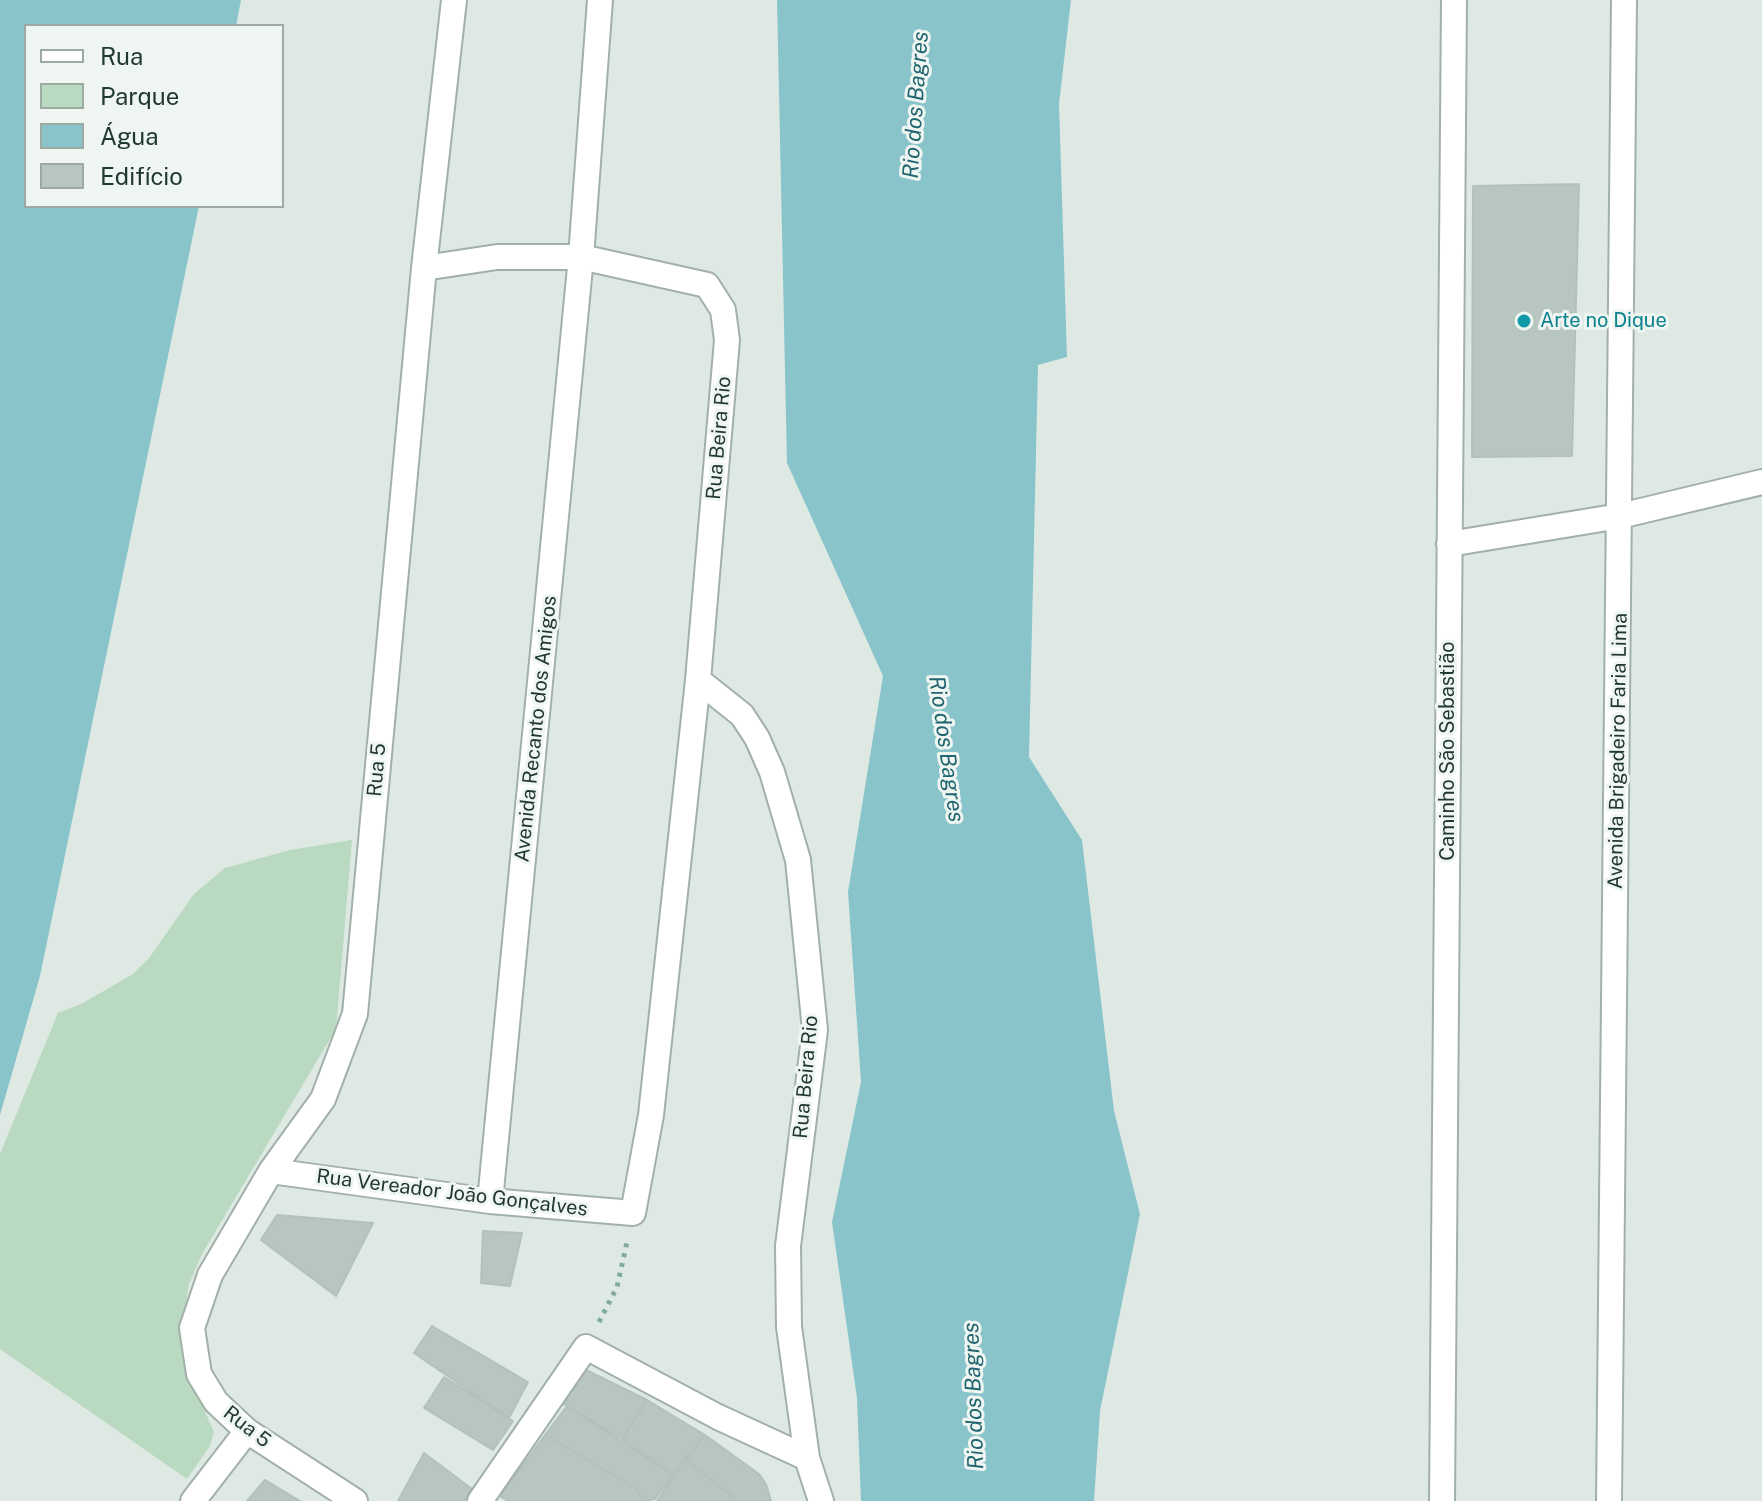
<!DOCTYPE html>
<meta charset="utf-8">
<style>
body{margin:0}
#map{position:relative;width:1762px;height:1501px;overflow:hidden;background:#dfe9e4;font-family:"Public Sans",sans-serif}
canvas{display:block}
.legend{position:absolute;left:24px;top:24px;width:260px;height:184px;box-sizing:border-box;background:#eff6f2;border:2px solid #9daaa4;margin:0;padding:10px 14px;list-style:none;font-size:24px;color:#213830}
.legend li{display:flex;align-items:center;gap:16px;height:40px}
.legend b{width:40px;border:2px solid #9daaa4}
</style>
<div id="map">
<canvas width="1762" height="1501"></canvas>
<ul class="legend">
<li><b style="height:10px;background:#fff"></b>Rua</li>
<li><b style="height:22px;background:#b9d9c0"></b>Parque</li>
<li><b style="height:22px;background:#89c4cb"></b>Água</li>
<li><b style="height:22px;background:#b7c6c0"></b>Edifício</li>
</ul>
</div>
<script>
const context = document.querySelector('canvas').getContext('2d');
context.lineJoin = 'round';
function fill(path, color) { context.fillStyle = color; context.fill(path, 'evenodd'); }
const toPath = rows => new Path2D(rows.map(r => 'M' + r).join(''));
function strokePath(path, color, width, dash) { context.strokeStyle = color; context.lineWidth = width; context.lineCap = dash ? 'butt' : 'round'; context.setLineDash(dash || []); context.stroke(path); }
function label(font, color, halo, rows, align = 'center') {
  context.font = font + ' "Public Sans",sans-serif'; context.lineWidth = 6; context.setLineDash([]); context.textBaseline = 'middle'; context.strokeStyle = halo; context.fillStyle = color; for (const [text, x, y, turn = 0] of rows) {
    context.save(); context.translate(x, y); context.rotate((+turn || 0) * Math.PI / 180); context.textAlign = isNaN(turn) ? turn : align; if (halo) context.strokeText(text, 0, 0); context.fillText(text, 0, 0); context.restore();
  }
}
fill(toPath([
 [352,840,336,1029,202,1254,189,1284,184,1317,195,1389,214,1432,210,1446,187,1479,0,1349,0,1154,58,1013,83,1003,133,974,149,958,194,894,225,868,290,850]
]), '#b9d9c0');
fill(toPath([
 [0,0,241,0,236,26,26,26,26,206,199,206,40,976,0,1115],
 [777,0,1071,0,1059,104,1067,357,1038,365,1029,757,1082,840,1114,1111,1140,1214,1100,1411,1094,1501,861,1501,857,1398,832,1222,861,1082,848,892,883,676,787,463]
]), '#89c4cb');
const building = toPath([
 [1579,184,1572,456,1472,457,1473,186,1579,184],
 [277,1215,373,1223,336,1296,261,1240,277,1215],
 [483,1231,522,1233,510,1286,481,1283,483,1231],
 [432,1326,528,1382,509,1418,414,1353,432,1326],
 [584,1369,647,1400,622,1439,562,1403,584,1369],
 [444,1377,513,1421,493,1450,424,1408,444,1377],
 [647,1400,705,1435,673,1475,622,1439,647,1400],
 [567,1406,673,1475,655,1499,645,1501,634,1487,545,1435,567,1406],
 [545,1435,634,1487,645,1501,508,1501,500,1496,545,1435],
 [705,1435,759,1474,766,1484,771,1501,738,1501,685,1459,705,1435],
 [424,1453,472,1489,465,1501,398,1501,424,1453],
 [685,1459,738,1501,657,1501,685,1459],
 [265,1480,300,1501,247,1501,265,1480]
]);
fill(building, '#b7c6c0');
strokePath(building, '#b2c2ba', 2);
const street = toPath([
 [424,268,454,0],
 [1449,544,1620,516,1762,482],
 [698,680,742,715,757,738,772,772,798,860,815,1030,788,1246,789,1327,807,1458,821,1501],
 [271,1171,490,1201,633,1213,651,1115,698,680,727,340,723,310,707,285,581,257,497,257,424,268,355,1014,323,1099,271,1171,210,1275,192,1328,199,1374,216,1402,247,1431,355,1501],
 [490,1201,581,257,600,0],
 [193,1501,247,1431],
 [480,1501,586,1347,718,1417,807,1458],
 [1442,1501,1454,0],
 [1609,1501,1624,0]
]);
strokePath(street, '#a2b0aa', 28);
strokePath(toPath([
 [599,1322,617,1287,627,1242]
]), '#81ab9c', 5, [4, 6]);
strokePath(street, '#fff', 24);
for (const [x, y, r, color] of [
 [1524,321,8,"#0f9aa8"]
]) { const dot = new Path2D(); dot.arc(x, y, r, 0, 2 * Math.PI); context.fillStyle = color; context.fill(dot); strokePath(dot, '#eff6f2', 3); }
label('20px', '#0d838f', '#eff6f2', [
 ["Arte no Dique",1540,321]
], 'left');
label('20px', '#213830', '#eff6f2', [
 ["Rua Beira Rio",719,438,-85],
 ["Avenida Recanto dos Amigos",536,729,-84],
 ["Caminho São Sebastião",1448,751,-90],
 ["Avenida Brigadeiro Faria Lima",1618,751,-89],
 ["Rua 5",377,770,-85],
 ["Rua Beira Rio",806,1077,-85],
 ["Rua Vereador João Gonçalves",452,1193,7],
 ["Rua 5",247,1427,38]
]);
label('italic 22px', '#20656f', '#eff6f2', [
 ["Rio dos Bagres",916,105,-86],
 ["Rio dos Bagres",946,749,82],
 ["Rio dos Bagres",974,1396,-92]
]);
</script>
